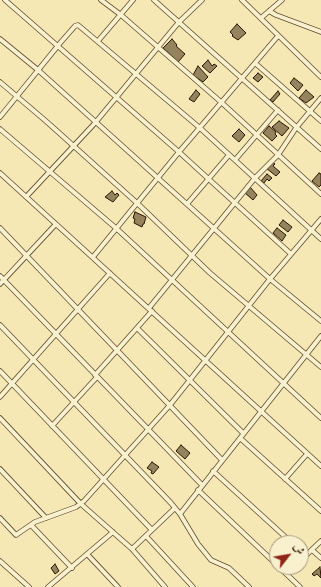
<!DOCTYPE html>
<meta charset="utf-8">
<style>
body{margin:0}
#map{position:relative;width:321px;height:587px;overflow:hidden;background:#f6e8b4;font-family:"IM FELL DW Pica",Amiri,serif}
canvas{display:block}
.north{position:absolute;left:269px;top:535px;width:40px;height:40px;box-sizing:border-box;background:#f9f0ce;border:1px solid #a7987c;border-radius:50%;rotate:59deg;font-size:11px;font-weight:700;line-height:16px;text-align:center;color:#2b1501}
.north::after{content:'';display:block;margin:auto;width:14px;height:18px;background:#8f2418;clip-path:polygon(50% 0,100% 100%,50% 72%,0 100%)}
</style>
<div id="map">
<canvas width="321" height="587"></canvas>
<div class="north">ش</div>
</div>
<script>
const context = document.querySelector('canvas').getContext('2d');
context.lineJoin = 'round';
function fill(path, color) { context.fillStyle = color; context.fill(path, 'evenodd'); }
const toPath = rows => new Path2D(rows.map(r => 'M' + r).join(''));
function strokePath(path, color, width, dash) { context.strokeStyle = color; context.lineWidth = width; context.lineCap = dash ? 'butt' : 'round'; context.setLineDash(dash || []); context.stroke(path); }
const building = toPath([
 [237,24,246,33,238,40,232,36,233,35,230,32,237,24],
 [172,39,177,45,176,46,185,54,178,62,163,48,172,39],
 [208,60,212,66,214,64,217,66,210,73,202,66,208,60],
 [198,66,208,77,203,82,193,75,198,66],
 [258,73,263,77,258,82,253,78,258,73],
 [294,78,303,85,298,91,290,83,294,78],
 [196,90,200,94,194,102,189,99,196,90],
 [306,90,314,97,306,103,299,98,306,90],
 [278,91,280,94,273,102,270,100,278,91],
 [279,121,289,128,282,136,272,127,279,121],
 [269,126,276,132,275,134,277,136,272,141,263,133,269,126],
 [239,129,245,135,239,142,232,136,239,129],
 [272,162,275,164,273,166,280,172,276,176,266,168,272,162],
 [319,173,321,174,321,185,319,187,312,181,319,173],
 [267,174,272,178,269,181,267,179,264,183,261,181,267,174],
 [250,187,257,195,253,200,245,193,250,187],
 [112,191,115,195,117,193,119,195,113,202,105,197,112,191],
 [135,212,146,217,144,224,143,224,142,227,134,223,135,219,133,218,135,212],
 [283,220,292,227,288,232,279,225,283,220],
 [277,228,286,235,282,241,273,233,277,228],
 [181,445,190,453,185,459,176,451,181,445],
 [152,462,159,467,153,474,151,473,152,471,147,468,152,462],
 [55,564,59,571,55,574,51,568,55,564],
 [320,567,321,578,317,574,314,576,312,574,320,567]
]);
fill(building, '#95835e');
strokePath(building, '#2b1501', 1);
const minor = toPath([
 [5,0,179,152,291,254],
 [101,0,121,15,221,102,321,194],
 [154,0,321,149],
 [242,0,321,77],
 [269,11,276,15,321,32],
 [261,18,282,0],
 [0,39,38,70,270,279,321,321],
 [98,41,133,0],
 [255,63,321,121],
 [0,82,47,122,137,203,210,273,321,367],
 [0,117,61,42,75,26,78,25,200,128,321,239],
 [0,129,117,229,321,418],
 [235,160,278,110],
 [0,173,321,466],
 [26,197,95,123,179,22,202,0],
 [187,204,229,155],
 [0,228,222,460],
 [93,257,179,152,278,36],
 [0,276,202,485],
 [0,284,56,224],
 [149,308,255,178,278,155,296,128,321,98],
 [0,325,171,503,180,514,198,544,211,560,229,568,249,587],
 [137,328,243,433],
 [0,371,152,530],
 [95,375,152,311],
 [0,397,110,273],
 [0,418,81,504,132,549,165,587],
 [52,426,97,377],
 [240,438,321,511],
 [0,469,46,518],
 [213,471,292,543],
 [285,479,307,454],
 [198,490,277,565],
 [180,514,321,336],
 [0,518,16,535,35,522,76,507,84,501,170,405,270,279,321,219],
 [31,525,72,568],
 [146,536,193,587],
 [132,549,175,508],
 [312,550,321,558],
 [87,554,118,587],
 [301,560,321,541],
 [0,561,29,587],
 [279,567,300,587],
 [287,574,294,567],
 [48,587,113,532]
]);
strokePath(minor, '#5e4a2e', 5.5);
strokePath(minor, '#f9f0ce', 4);
</script>
